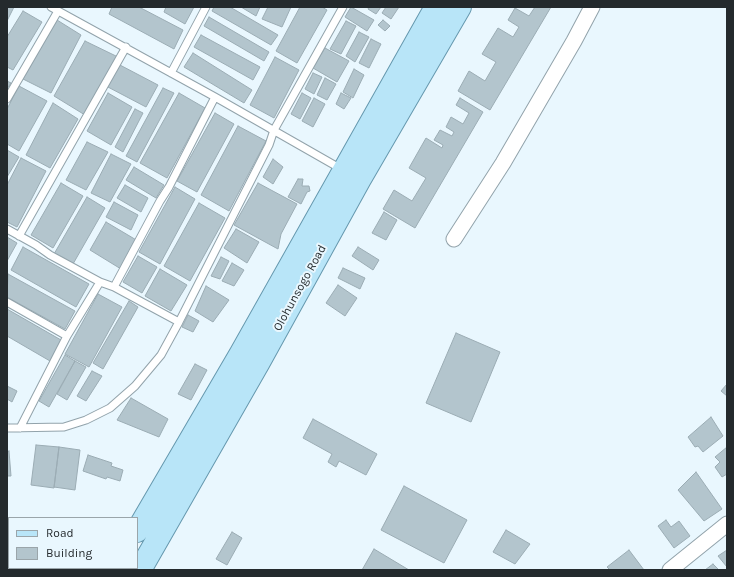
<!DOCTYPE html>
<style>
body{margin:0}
#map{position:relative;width:734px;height:577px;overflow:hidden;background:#e9f7fe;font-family:Karla,sans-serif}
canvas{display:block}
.frame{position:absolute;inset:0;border:8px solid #242a2d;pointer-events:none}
.legend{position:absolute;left:8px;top:517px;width:130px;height:52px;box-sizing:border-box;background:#e9f7fe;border:1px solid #9aa5aa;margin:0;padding:5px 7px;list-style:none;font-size:12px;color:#242a2d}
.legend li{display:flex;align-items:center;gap:8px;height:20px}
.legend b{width:20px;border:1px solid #9aa5aa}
</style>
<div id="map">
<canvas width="734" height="577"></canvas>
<div class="frame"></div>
<ul class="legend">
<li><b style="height:5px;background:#b8e5f8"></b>Road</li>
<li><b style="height:11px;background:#b3c5cd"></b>Building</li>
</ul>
</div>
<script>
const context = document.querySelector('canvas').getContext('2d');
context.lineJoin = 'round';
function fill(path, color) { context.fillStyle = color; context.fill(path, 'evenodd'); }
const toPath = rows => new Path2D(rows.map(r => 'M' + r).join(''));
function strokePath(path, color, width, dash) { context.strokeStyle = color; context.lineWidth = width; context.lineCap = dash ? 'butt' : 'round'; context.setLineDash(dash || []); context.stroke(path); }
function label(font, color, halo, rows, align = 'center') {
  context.font = font + ' Karla,sans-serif'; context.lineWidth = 4; context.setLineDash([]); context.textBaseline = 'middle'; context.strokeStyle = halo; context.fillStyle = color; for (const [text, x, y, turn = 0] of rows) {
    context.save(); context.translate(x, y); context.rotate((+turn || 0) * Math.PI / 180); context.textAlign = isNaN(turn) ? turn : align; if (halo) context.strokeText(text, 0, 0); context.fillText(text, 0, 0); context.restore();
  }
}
const building = toPath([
 [7,7,14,7,7,21,7,7],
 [112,7,139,7,183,30,174,49,109,14,112,7],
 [166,7,194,7,185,24,164,12,166,7],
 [214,7,230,7,278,35,271,45,212,11,214,7],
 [241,7,260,7,256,16,241,7],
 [268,7,291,7,282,27,262,19,268,7],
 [300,7,322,7,327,10,297,63,276,51,300,7],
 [351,7,374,20,367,31,345,17,351,7],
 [369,7,381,7,376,14,368,9,369,7],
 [386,7,399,7,391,19,382,13,386,7],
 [535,7,551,7,490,110,458,91,469,71,485,81,496,62,482,54,498,28,513,37,519,27,508,20,515,8,529,16,535,7],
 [23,11,42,22,13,70,7,67,7,37,23,11],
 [209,17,269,52,264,61,204,26,209,17],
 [57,20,81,35,51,93,23,79,57,20],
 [383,20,390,26,385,31,378,25,383,20],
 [346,21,356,26,341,54,330,49,346,21],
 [359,32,369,37,355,62,346,56,359,32],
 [201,35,260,67,253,80,194,47,201,35],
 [371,39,381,44,369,68,359,63,371,39],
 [85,41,118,57,85,115,54,96,85,41],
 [325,48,349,61,337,82,313,68,325,48],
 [193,53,252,90,244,103,184,67,193,53],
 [275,57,299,70,274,118,250,105,275,57],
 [118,64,158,85,146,107,106,86,118,64],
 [354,69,364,75,353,98,343,92,354,69],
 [313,73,322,77,314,94,305,89,313,73],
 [325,78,336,84,327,100,317,95,325,78],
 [7,81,11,83,7,89,7,81],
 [19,86,47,101,19,151,7,144,7,109,19,86],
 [163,88,174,93,137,162,126,156,163,88],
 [108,93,132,107,111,145,87,131,108,93],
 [179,93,205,108,167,178,140,163,179,93],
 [302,93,311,98,300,119,291,114,302,93],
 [341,93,351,98,344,109,336,104,341,93],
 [314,98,325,104,313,127,302,121,314,98],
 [460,98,483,112,415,228,383,209,394,190,412,201,426,178,409,168,426,138,442,148,443,145,434,140,440,130,452,136,454,132,446,127,451,117,463,124,469,113,456,105,460,98],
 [53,103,78,119,50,168,26,155,53,103],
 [135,109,143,113,123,152,115,147,135,109],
 [215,113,234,124,197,192,177,181,215,113],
 [238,126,266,141,229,211,201,195,238,126],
 [87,142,108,152,86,190,66,180,87,142],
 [7,150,19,157,7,177,7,150],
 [111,154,131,164,110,202,91,193,111,154],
 [21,158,46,171,17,227,7,222,7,185,21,158],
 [273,159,283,167,273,184,263,177,273,159],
 [134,167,164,185,156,198,126,180,134,167],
 [298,179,303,179,302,186,309,186,310,191,307,192,301,204,288,197,298,179],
 [61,183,83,196,53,248,31,235,61,183],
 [258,183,297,204,281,234,278,249,234,225,258,183],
 [125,185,148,198,141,212,117,198,125,185],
 [175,187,195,199,160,264,139,252,175,187],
 [87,197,105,208,73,264,54,254,87,197],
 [114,202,138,215,131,230,106,217,114,202],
 [199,203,225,218,190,281,164,266,199,203],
 [384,212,397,220,386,240,372,233,384,212],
 [106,222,138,241,121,269,90,250,106,222],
 [236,229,259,242,247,263,224,248,236,229],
 [7,237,17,243,7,261,7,237],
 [23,247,89,284,76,307,11,270,23,247],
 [358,247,379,260,373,270,352,256,358,247],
 [138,256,157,267,142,293,123,282,138,256],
 [221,257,229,261,220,279,211,276,221,257],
 [232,263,244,270,234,286,222,281,232,263],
 [343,268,365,278,360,289,338,278,343,268],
 [160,269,187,285,171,311,145,296,160,269],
 [8,274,75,311,65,329,7,297,8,274],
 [338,285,357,298,345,316,326,303,338,285],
 [206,286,229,300,213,322,195,311,206,286],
 [98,294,122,307,89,367,65,354,98,294],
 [129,301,138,307,103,369,93,363,129,301],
 [7,309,61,340,50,361,7,336,7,309],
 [188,315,199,321,193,332,182,327,188,315],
 [456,333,500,352,471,422,426,403,456,333],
 [65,355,75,361,49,407,39,401,65,355],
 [75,361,86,367,67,400,57,394,75,361],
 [195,364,207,370,191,400,178,394,195,364],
 [92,371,102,376,86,401,77,396,92,371],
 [727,384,727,396,721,391,727,384],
 [7,386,17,391,12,402,7,399,7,386],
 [131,398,168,419,159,437,117,420,131,398],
 [711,417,723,436,703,452,698,446,695,447,688,437,711,417],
 [313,419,377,454,366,475,339,461,336,467,328,462,332,454,303,438,313,419],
 [36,445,59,447,54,488,31,485,36,445],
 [59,447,80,450,75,490,54,487,59,447],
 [727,447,727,474,722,477,715,467,720,462,715,457,727,447],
 [9,451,11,476,7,476,7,452,9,451],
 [88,455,112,463,111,466,123,470,120,481,107,477,106,479,83,471,88,455],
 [696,472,722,509,704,521,678,490,696,472],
 [404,486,467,520,444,563,381,530,404,486],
 [666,520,671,527,679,521,690,536,674,548,658,526,666,520],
 [506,530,530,544,515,564,493,552,506,530],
 [232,532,242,538,227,565,216,559,232,532],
 [374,549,409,570,362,570,374,549],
 [629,550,644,570,610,570,607,567,629,550],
 [727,550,727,567,718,556,727,550],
 [713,564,719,570,705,570,713,564]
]);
fill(building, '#b3c5cd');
strokePath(building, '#9bacb4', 1);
const service = toPath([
 [51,7,215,97,343,170],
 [171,73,206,7],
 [7,99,58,11],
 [7,229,36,245,50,255,100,282,114,287,179,322],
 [19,236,126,47],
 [114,287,160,201,169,187,215,97],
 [7,302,67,336],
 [7,428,64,427,86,420,110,408,135,386,161,355,179,322,269,145,274,130,343,7],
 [20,428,67,336,100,282]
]);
const minor = toPath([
 [454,239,503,163,574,41,592,7],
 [670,570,727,524]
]);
const primary = toPath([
 [137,531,241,353,436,7],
 [114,570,115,568],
 [140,570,259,362,360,179,460,7]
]);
strokePath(service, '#92a3ab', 9);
strokePath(minor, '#92a3ab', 17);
strokePath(primary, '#6598ae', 24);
strokePath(service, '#fff', 7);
strokePath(minor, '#fff', 15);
strokePath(primary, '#b8e5f8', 22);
label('12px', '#242a2d', '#e9f7fe', [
 ["Olohunsogo Road",300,288,-61]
]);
</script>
